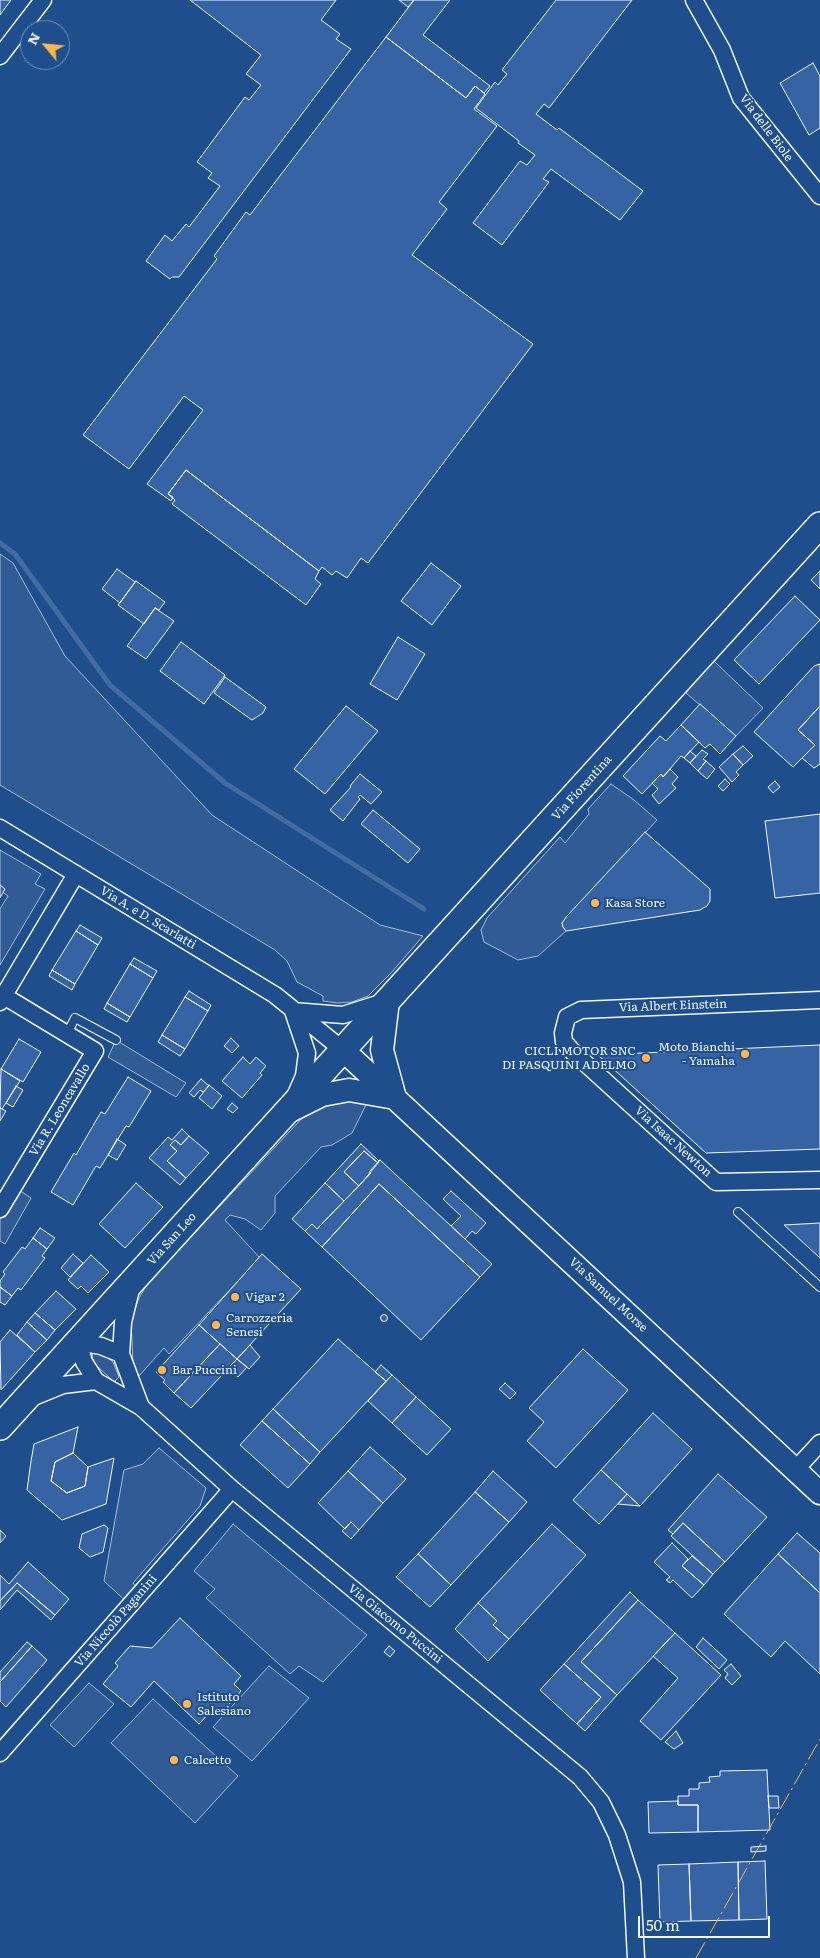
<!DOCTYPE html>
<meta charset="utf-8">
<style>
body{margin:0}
#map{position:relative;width:820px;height:1958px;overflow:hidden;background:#1f4e8c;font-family:Literata,serif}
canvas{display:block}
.north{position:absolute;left:20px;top:20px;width:50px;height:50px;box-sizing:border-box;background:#1f4e8c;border:1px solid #7391ba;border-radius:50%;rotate:298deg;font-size:14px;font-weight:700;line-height:20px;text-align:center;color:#f2f6ff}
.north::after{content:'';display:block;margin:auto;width:18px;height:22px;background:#ffb74d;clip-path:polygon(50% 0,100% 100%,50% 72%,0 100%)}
.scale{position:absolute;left:638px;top:1916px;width:132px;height:22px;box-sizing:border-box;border:2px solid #f2f6ff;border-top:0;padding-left:6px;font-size:15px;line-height:18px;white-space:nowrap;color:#f2f6ff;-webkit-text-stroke:4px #1f4e8c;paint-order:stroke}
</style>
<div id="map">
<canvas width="820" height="1958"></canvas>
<div class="north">N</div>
<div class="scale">50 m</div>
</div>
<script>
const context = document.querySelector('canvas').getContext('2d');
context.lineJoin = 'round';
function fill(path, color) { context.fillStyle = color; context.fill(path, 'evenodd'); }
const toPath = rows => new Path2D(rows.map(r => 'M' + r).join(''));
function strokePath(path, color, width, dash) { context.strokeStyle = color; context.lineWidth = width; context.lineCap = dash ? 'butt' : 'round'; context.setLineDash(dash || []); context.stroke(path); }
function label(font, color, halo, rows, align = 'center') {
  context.font = font + ' Literata,serif'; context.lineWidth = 4; context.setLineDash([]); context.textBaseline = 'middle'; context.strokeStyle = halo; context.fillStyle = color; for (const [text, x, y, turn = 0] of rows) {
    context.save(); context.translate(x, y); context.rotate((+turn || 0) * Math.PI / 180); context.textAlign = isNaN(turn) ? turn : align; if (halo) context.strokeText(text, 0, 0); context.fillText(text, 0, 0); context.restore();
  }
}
const built = toPath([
 [0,554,13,563,65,656,212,815,380,925,423,936,391,973,368,996,352,1002,338,1003,323,1001,323,996,297,982,287,961,275,950,0,785,0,554],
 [714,661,763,708,736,736,686,693,695,681,714,661],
 [611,784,634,800,657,820,562,923,563,927,566,931,538,956,518,960,484,942,481,930,487,918,560,837,565,843,589,814,588,809,611,784],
 [0,850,41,874,35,884,45,889,0,965,0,909,8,896,0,890,0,850],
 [116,1040,186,1083,176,1097,108,1057,116,1040],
 [343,1099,369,1099,352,1133,332,1145,321,1147,275,1196,275,1213,261,1230,245,1219,230,1215,225,1220,260,1258,169,1354,164,1348,138,1377,133,1363,131,1320,139,1298,148,1283,305,1115,322,1106,343,1099],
 [13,1186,31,1198,5,1244,0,1241,0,1208,13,1186],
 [93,1353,103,1354,113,1362,119,1377,114,1382,95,1364,92,1357,93,1353],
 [159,1448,206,1488,200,1506,133,1583,141,1593,130,1605,104,1581,124,1470,143,1464,159,1448],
 [233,1524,367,1635,323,1682,299,1666,290,1674,206,1598,215,1589,194,1571,233,1524],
 [269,1666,309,1698,252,1761,213,1727,269,1666],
 [89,1683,114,1704,74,1747,50,1725,89,1683],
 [153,1699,238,1776,195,1823,111,1743,153,1699]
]);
fill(built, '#305b95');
strokePath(built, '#a8bbd7', 1);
strokePath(toPath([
 [0,543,15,554,110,685,225,783,424,909]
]), '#446ba0', 5);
const building = toPath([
 [0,0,11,0,0,15,0,0],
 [190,0,336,0,321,20,340,34,336,39,351,49,179,277,172,277,170,279,146,261,165,235,172,241,186,224,189,227,220,186,208,178,212,173,197,162,245,97,249,100,261,85,246,74,261,55,190,0],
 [399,0,414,0,408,7,399,0],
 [414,0,450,0,423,35,490,86,484,93,475,86,466,98,386,37,414,0],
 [556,0,632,0,549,108,544,104,536,114,557,130,559,128,643,191,620,220,551,169,543,179,549,182,502,245,473,223,520,161,527,165,535,155,518,143,519,141,476,108,495,82,498,85,507,74,502,70,556,0],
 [386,37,466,98,475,86,485,94,474,109,497,126,439,202,447,209,412,255,533,344,368,563,361,558,347,578,336,571,332,575,322,567,319,571,186,470,168,494,173,497,171,501,147,484,203,410,184,396,129,469,83,435,217,259,214,256,246,212,250,215,386,37],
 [813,63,820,76,820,128,809,135,780,83,813,63],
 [186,470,319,571,315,579,321,584,306,605,172,504,175,500,168,494,186,470],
 [431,563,461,586,432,625,401,601,431,563],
 [117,569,135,582,120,603,102,589,117,569],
 [820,571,820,589,811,580,820,571],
 [136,581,165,602,159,610,155,608,144,624,118,605,136,581],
 [795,596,820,620,759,684,734,660,795,596],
 [155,608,174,621,146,659,127,646,155,608],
 [398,637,425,654,397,700,370,684,398,637],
 [181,642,225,675,204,704,160,671,181,642],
 [820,664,820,706,798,730,815,745,793,767,754,732,814,666,820,664],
 [225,677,266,707,263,713,252,720,214,693,225,677],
 [700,704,736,736,720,754,710,744,705,748,681,725,700,704],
 [346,706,378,731,325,794,294,769,346,706],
 [820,706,820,764,814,768,802,758,815,745,798,730,820,706],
 [681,725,699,742,684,758,681,756,663,777,661,774,642,794,623,776,660,736,666,741,681,725],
 [743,746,753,756,743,765,733,754,743,746],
 [702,750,708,754,703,759,706,761,698,771,690,763,702,750],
 [690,751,696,756,690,763,684,758,690,751],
 [733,754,743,765,736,772,739,775,732,782,719,767,733,754],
 [706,761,715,769,707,779,698,771,706,761],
 [670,769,678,777,672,784,676,788,659,804,652,795,658,789,652,783,661,774,663,777,670,769],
 [360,774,382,792,371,804,360,795,358,797,360,799,343,821,330,810,351,787,350,786,360,774],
 [725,779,730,784,723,791,718,786,725,779],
 [775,781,780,787,773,793,768,787,775,781],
 [373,810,420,849,408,863,361,824,373,810],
 [820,814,820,893,775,898,765,821,820,814],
 [645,832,710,889,710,901,707,906,700,910,566,931,563,927,562,923,567,916,645,832],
 [0,885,5,889,0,898,0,885],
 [80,925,102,938,98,945,76,931,80,925],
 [76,931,98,945,75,984,52,970,76,931],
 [134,958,157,971,153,978,130,964,134,958],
 [130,964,153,978,130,1017,107,1003,130,964],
 [52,970,75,984,72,990,49,976,52,970],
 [189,991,211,1005,208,1011,185,997,189,991],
 [185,997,208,1011,185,1049,162,1035,185,997],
 [107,1003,130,1017,127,1022,104,1009,107,1003],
 [162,1035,185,1049,180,1056,158,1042,162,1035],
 [231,1038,239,1046,232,1053,224,1046,231,1038],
 [19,1039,41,1052,23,1082,1,1069,19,1039],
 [820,1045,820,1149,706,1153,598,1055,820,1045],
 [243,1057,250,1064,256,1057,266,1066,260,1073,262,1075,242,1098,222,1081,243,1057],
 [1,1069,20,1081,2,1109,0,1108,1,1069],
 [128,1077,151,1091,129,1127,126,1126,100,1168,96,1166,73,1205,51,1192,74,1153,76,1155,101,1112,105,1114,128,1077],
 [201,1079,209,1086,203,1092,200,1090,194,1097,189,1093,201,1079],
 [209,1085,222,1096,212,1109,199,1098,209,1085],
 [16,1086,23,1090,13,1107,6,1103,16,1086],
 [232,1103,238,1108,233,1113,227,1109,232,1103],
 [0,1108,6,1111,0,1121,0,1108],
 [182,1129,189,1136,181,1145,175,1140,170,1145,177,1151,167,1161,186,1178,180,1185,149,1158,168,1137,172,1140,182,1129],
 [189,1136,209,1153,186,1178,167,1161,177,1151,170,1145,175,1140,181,1145,189,1136],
 [117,1139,126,1145,117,1160,108,1155,117,1139],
 [361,1144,379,1161,378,1163,364,1151,344,1172,359,1186,344,1201,325,1183,361,1144],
 [364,1151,378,1163,359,1186,344,1172,364,1151],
 [380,1160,492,1264,480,1277,379,1184,322,1247,305,1231,312,1224,317,1229,371,1173,369,1172,380,1160],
 [136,1183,163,1207,125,1248,99,1224,136,1183],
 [325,1183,344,1201,317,1229,312,1224,305,1231,292,1219,325,1183],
 [379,1184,480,1277,421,1340,322,1247,379,1184],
 [451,1191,486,1223,476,1234,472,1231,465,1239,451,1226,461,1216,443,1199,451,1191],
 [820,1223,820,1258,784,1225,820,1223],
 [40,1228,55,1238,47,1249,33,1238,40,1228],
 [33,1238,47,1249,42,1256,45,1258,21,1290,18,1288,12,1296,0,1287,0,1281,5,1274,3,1272,16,1255,22,1247,25,1249,33,1238],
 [73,1254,83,1263,70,1277,61,1268,73,1254],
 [262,1254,301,1289,237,1359,199,1325,262,1254],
 [91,1255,109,1272,88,1293,81,1286,78,1289,68,1280,91,1255],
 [0,1287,12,1296,5,1305,0,1302,0,1287],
 [56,1291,76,1309,55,1330,35,1313,56,1291],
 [35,1313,55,1330,47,1340,27,1322,35,1313],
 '380.5 1318a3.5 3.5 0 1 1 7 0a3.5 3.5 0 1 1-7 0Z',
 [27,1322,47,1340,35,1352,17,1335,27,1322],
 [199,1325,220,1344,174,1393,163,1382,165,1380,156,1372,199,1325],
 [10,1330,35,1352,1,1390,0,1342,10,1330],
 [338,1339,386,1381,320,1452,273,1409,338,1339],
 [220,1344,237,1359,191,1408,174,1393,220,1344],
 [250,1345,260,1357,249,1369,237,1359,250,1345],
 [583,1349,628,1390,556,1468,527,1441,544,1422,529,1408,583,1349],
 [237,1359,247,1367,238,1377,228,1368,237,1359],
 [381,1365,392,1375,386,1381,375,1372,381,1365],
 [392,1375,416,1397,392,1423,368,1401,392,1375],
 [505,1383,516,1393,510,1399,499,1389,505,1383],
 [416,1397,451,1429,427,1455,392,1423,416,1397],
 [273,1409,320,1452,310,1464,262,1421,273,1409],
 [653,1413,692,1449,640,1506,601,1470,653,1413],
 [262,1421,310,1464,288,1488,240,1445,262,1421],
 [78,1427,73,1453,55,1462,51,1481,67,1493,85,1486,88,1467,114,1458,106,1504,62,1520,27,1490,31,1461,34,1444,78,1427],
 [370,1447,406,1479,383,1503,348,1471,370,1447],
 [73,1453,88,1467,85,1486,67,1493,51,1481,55,1462,73,1453],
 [601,1470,627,1494,599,1524,573,1500,601,1470],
 [348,1471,383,1503,359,1530,351,1522,345,1529,318,1503,348,1471],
 [493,1471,527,1502,509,1522,475,1492,493,1471],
 [718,1474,767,1517,725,1562,683,1523,673,1534,668,1530,718,1474],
 [475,1492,509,1522,451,1585,418,1554,475,1492],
 [627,1494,640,1506,618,1504,627,1494],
 [351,1522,359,1530,351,1539,342,1531,351,1522],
 [683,1523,725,1562,713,1574,671,1536,683,1523],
 [552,1524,586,1555,509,1639,493,1625,497,1621,478,1603,552,1524],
 [104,1525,108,1528,103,1552,90,1557,79,1548,82,1534,104,1525],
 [0,1530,6,1536,0,1543,0,1530],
 [797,1533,820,1553,820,1593,778,1554,797,1533],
 [672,1543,688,1559,682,1566,704,1585,692,1598,673,1580,670,1583,666,1580,670,1577,654,1562,672,1543],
 [418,1554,451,1585,430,1607,396,1577,418,1554],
 [778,1554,820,1593,820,1674,785,1641,771,1657,724,1614,778,1554],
 [692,1556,713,1574,704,1585,682,1566,692,1556],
 [28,1562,69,1599,55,1615,17,1583,0,1601,0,1575,9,1584,28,1562],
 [17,1583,55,1615,51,1620,17,1590,0,1610,0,1601,17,1583],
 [630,1592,638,1600,581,1662,617,1695,585,1731,577,1724,601,1697,564,1664,630,1592],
 [638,1600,675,1633,617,1695,581,1662,638,1600],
 [478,1603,497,1621,493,1625,509,1639,488,1661,455,1629,478,1603],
 [180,1618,241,1676,234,1684,241,1691,220,1714,212,1710,199,1724,154,1681,131,1707,103,1684,118,1666,115,1663,130,1646,152,1648,180,1618],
 [675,1633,721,1675,661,1740,640,1721,678,1678,653,1656,675,1633],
 [703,1638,727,1660,719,1669,696,1647,703,1638],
 [27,1642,32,1646,0,1682,0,1672,27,1642],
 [32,1646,47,1660,6,1707,0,1701,0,1682,32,1646],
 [389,1646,395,1651,390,1657,384,1652,389,1646],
 [564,1664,601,1697,577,1724,540,1690,564,1664],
 [731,1664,741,1676,732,1685,725,1678,728,1674,724,1670,731,1664],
 [676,1731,683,1743,674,1749,665,1742,676,1731],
 [767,1770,770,1830,698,1832,698,1805,678,1805,678,1796,689,1796,689,1789,699,1789,699,1783,710,1782,709,1777,720,1776,720,1771,767,1770],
 [768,1796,778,1796,779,1808,769,1808,768,1796],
 [678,1801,678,1805,698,1805,698,1832,649,1833,648,1802,678,1801],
 [766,1846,766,1851,751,1852,751,1847,766,1846],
 [765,1861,767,1919,739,1920,738,1862,765,1861],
 [738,1862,739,1920,691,1921,689,1864,738,1862],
 [689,1864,691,1921,660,1922,658,1865,689,1864]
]);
fill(building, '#3563a3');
strokePath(building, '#f2f6ff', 1);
const lane = toPath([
 [67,1034,75,1018,116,1040],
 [738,1212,820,1287]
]);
const street = toPath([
 [694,0,722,50,741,98,820,196],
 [0,56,43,0],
 [0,828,275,995,343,1050],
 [820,1000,581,1010,567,1017,563,1033,564,1042,574,1053,716,1182,820,1180],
 [0,1002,76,874],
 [296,1094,304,1076,307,1053,293,1011,343,1015,384,1002],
 [0,1209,95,1051,4,996],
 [121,1354,123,1322,132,1285],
 [31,1398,63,1385,96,1381],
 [141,1407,96,1381,84,1362,78,1342,101,1346,121,1354,141,1407,232,1489,580,1777,601,1802,617,1835,632,1882,636,1958],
 [796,1469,820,1443],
 [0,1753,232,1489]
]);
const secondary = toPath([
 [343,1050,820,1493],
 [290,1111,322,1095,349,1090,395,1098,382,1050,388,1001]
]);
const primary = toPath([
 [0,1427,820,525]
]);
strokePath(lane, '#f2f6ff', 10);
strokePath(street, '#f2f6ff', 19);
strokePath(secondary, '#f2f6ff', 25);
strokePath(primary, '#f2f6ff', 28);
strokePath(lane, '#1f4e8c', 8);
strokePath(street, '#1f4e8c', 16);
strokePath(secondary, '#1f4e8c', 22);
strokePath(primary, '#1f4e8c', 25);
strokePath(toPath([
 [696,1958,820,1739]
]), '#ffb74d', 1, [18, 4, 2.5, 4]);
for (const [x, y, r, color] of [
 [595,903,5,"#ffb74d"],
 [745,1054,5,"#ffb74d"],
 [646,1058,5,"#ffb74d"],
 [235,1297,5,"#ffb74d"],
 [216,1325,5,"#ffb74d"],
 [162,1370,5,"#ffb74d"],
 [187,1704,5,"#ffb74d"],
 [174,1760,5,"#ffb74d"]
]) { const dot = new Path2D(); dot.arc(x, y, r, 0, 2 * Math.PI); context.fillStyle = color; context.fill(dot); strokePath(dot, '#1f4e8c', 2); }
label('12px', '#f2f6ff', '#1f4e8c', [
 ["Via delle Biole",766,128,53],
 ["Via Fiorentina",582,788,-48],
 ["Via A. e D. Scarlatti",148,918,31],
 ["Via Albert Einstein",673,1006,-2],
 ["Via R. Leoncavallo",60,1110,-59],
 ["Via Isaac Newton",673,1142,42],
 ["Via San Leo",172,1239,-48],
 ["Via Samuel Morse",608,1295,43],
 ["Via Niccolò Paganini",116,1621,-49],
 ["Via Giacomo Puccini",395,1624,39]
]);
label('12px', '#f2f6ff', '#1f4e8c', [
 ["Kasa Store",605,903],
 ["Moto Bianchi",735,1047,"right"],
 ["- Yamaha",735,1061,"right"],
 ["CICLI MOTOR SNC",636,1051,"right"],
 ["DI PASQUINI ADELMO",636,1065,"right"],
 ["Vigar 2",245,1297],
 ["Carrozzeria",226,1318],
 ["Senesi",226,1332],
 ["Bar Puccini",172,1370],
 ["Istituto",197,1697],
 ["Salesiano",197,1711],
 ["Calcetto",184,1760]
], 'left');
</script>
